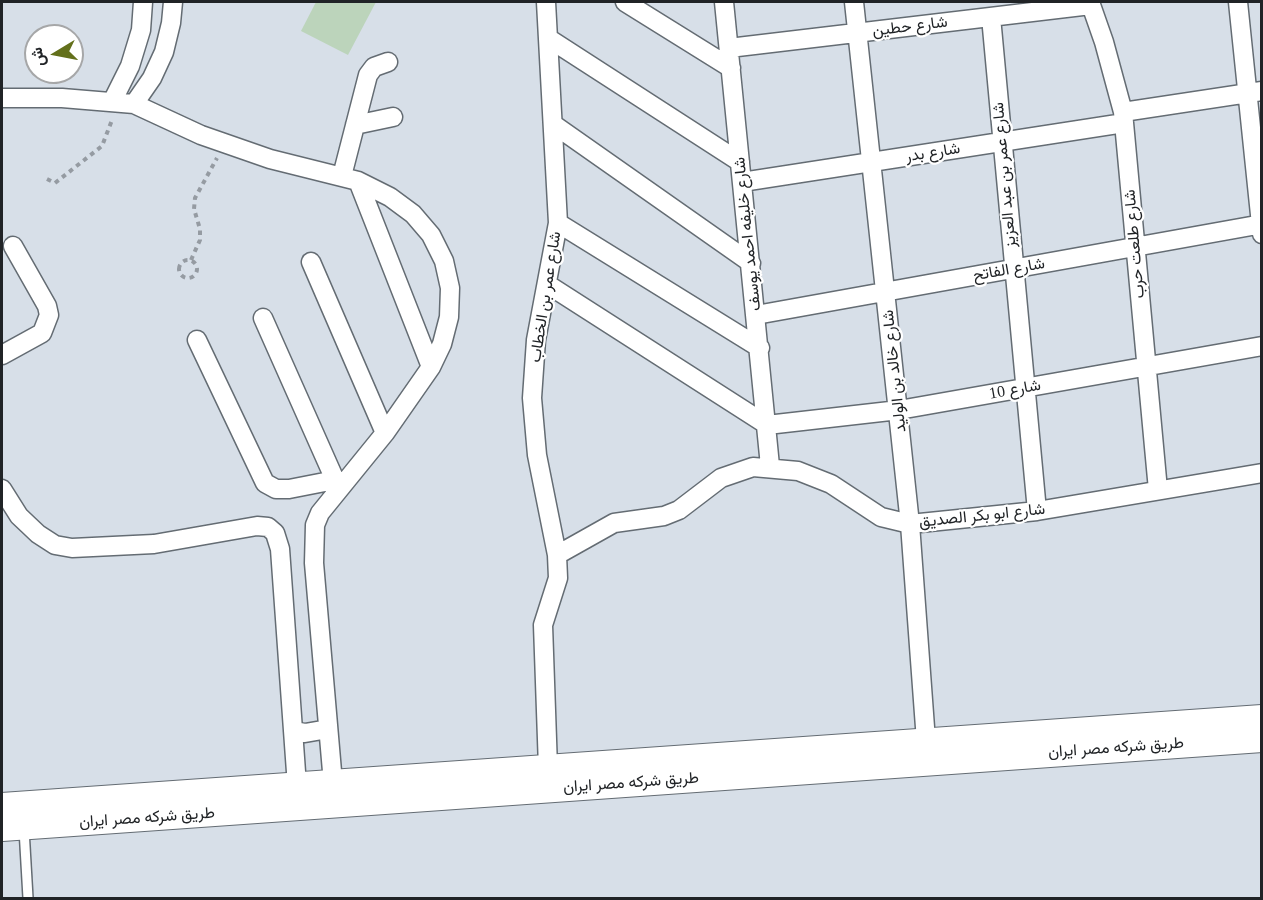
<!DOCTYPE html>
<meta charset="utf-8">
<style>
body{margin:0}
#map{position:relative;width:1263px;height:900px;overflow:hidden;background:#d7dfe8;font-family:"Times New Roman",Vazirmatn,serif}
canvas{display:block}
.frame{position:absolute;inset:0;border:3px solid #202326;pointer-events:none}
.north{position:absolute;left:24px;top:24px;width:60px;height:60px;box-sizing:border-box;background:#fff;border:2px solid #a6a7a8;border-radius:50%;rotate:260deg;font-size:16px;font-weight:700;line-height:24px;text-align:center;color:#202326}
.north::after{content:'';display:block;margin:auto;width:21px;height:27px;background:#63701b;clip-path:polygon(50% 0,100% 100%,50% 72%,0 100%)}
</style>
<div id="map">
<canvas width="1263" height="900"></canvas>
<div class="frame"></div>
<div class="north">ش</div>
</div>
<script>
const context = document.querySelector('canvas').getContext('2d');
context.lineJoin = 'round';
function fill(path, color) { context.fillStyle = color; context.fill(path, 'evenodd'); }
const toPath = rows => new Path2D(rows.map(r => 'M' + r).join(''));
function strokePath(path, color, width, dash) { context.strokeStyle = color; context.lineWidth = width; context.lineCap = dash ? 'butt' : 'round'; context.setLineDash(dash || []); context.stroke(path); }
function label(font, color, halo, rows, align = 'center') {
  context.font = font + ' "Times New Roman",Vazirmatn,serif'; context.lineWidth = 4.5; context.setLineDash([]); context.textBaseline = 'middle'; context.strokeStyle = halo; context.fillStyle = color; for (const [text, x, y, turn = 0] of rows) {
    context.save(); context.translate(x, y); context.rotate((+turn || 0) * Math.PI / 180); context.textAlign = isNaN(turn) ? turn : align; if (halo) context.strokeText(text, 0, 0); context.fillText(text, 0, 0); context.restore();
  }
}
fill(toPath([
 [316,2,376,2,348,55,301,31]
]), '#bcd4bb');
const lane = toPath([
 [24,829,28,898]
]);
const street = toPath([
 [546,2,558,223,536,340,532,398,537,455,557,555,558,578,543,625,548,768],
 [625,2,731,68],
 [724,2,770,466],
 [854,2,910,524,926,741],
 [1090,2,1104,42,1123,112,1158,490],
 [1238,2,1262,234],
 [991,17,1037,511],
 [548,38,740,162],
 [729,48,1091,5],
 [2,98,62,98,134,104,201,135,270,159,358,181,390,197,413,214,431,235,444,261,450,288,449,317,442,344,431,367,385,433,320,513,315,525,314,563,333,783],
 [112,102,130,66,141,30,143,2],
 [134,104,152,78,164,52,171,23,173,2],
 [1123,112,1262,91],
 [553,124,751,263],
 [355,125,393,117],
 [342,176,368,75,374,67,388,62],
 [358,181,431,367],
 [742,182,1124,123],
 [558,223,760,348],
 [311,262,385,433],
 [547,284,767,425,899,410,1262,346],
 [756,315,1262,224],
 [263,318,339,489],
 [197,340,265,483,276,489,289,489,335,480],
 [2,355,42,333,49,315,47,306,13,246],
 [2,489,19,516,38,534,55,545,72,548,154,544,257,526,268,527,275,533,280,549,297,786],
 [557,555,614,523,664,516,679,510,721,478,753,467,798,471,831,484,881,517,910,524,1037,511,1262,473],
 [293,731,305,733,328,729]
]);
const secondary = toPath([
 [2,806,1262,718],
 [2,828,1262,739]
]);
strokePath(lane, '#646c73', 12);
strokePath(street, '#646c73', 21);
strokePath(secondary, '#646c73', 28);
strokePath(toPath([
 [47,179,55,183,102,146,112,120],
 '179 269a9 9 0 1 1 18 0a9 9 0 1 1-18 0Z',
 [191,260,200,240,200,229,194,209,195,198,217,158]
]), '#959ba2', 4, [4.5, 4.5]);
strokePath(lane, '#fff', 9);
strokePath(street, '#fff', 18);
strokePath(secondary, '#fff', 26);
label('16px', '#202326', '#fff', [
 ["شارع حطين",910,27,-7],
 ["شارع بدر",933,153,-9],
 ["شارع عمر بن عبد العزيز",1005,175,-95],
 ["شارع خليفه احمد يوسف",748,234,-96],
 ["شارع طلعت حرب",1135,244,-95],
 ["شارع الفاتح",1009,270,-10],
 ["شارع عمر بن الخطاب",546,297,-81],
 ["شارع خالد بن الوليد",895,371,-96],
 ["شارع 10",1015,390,-10],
 ["شارع ابو بكر الصديق",982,516,-6],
 ["طريق شركه مصر ايران",1116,748,-4],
 ["طريق شركه مصر ايران",631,783,-4],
 ["طريق شركه مصر ايران",147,818,-4]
]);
</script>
